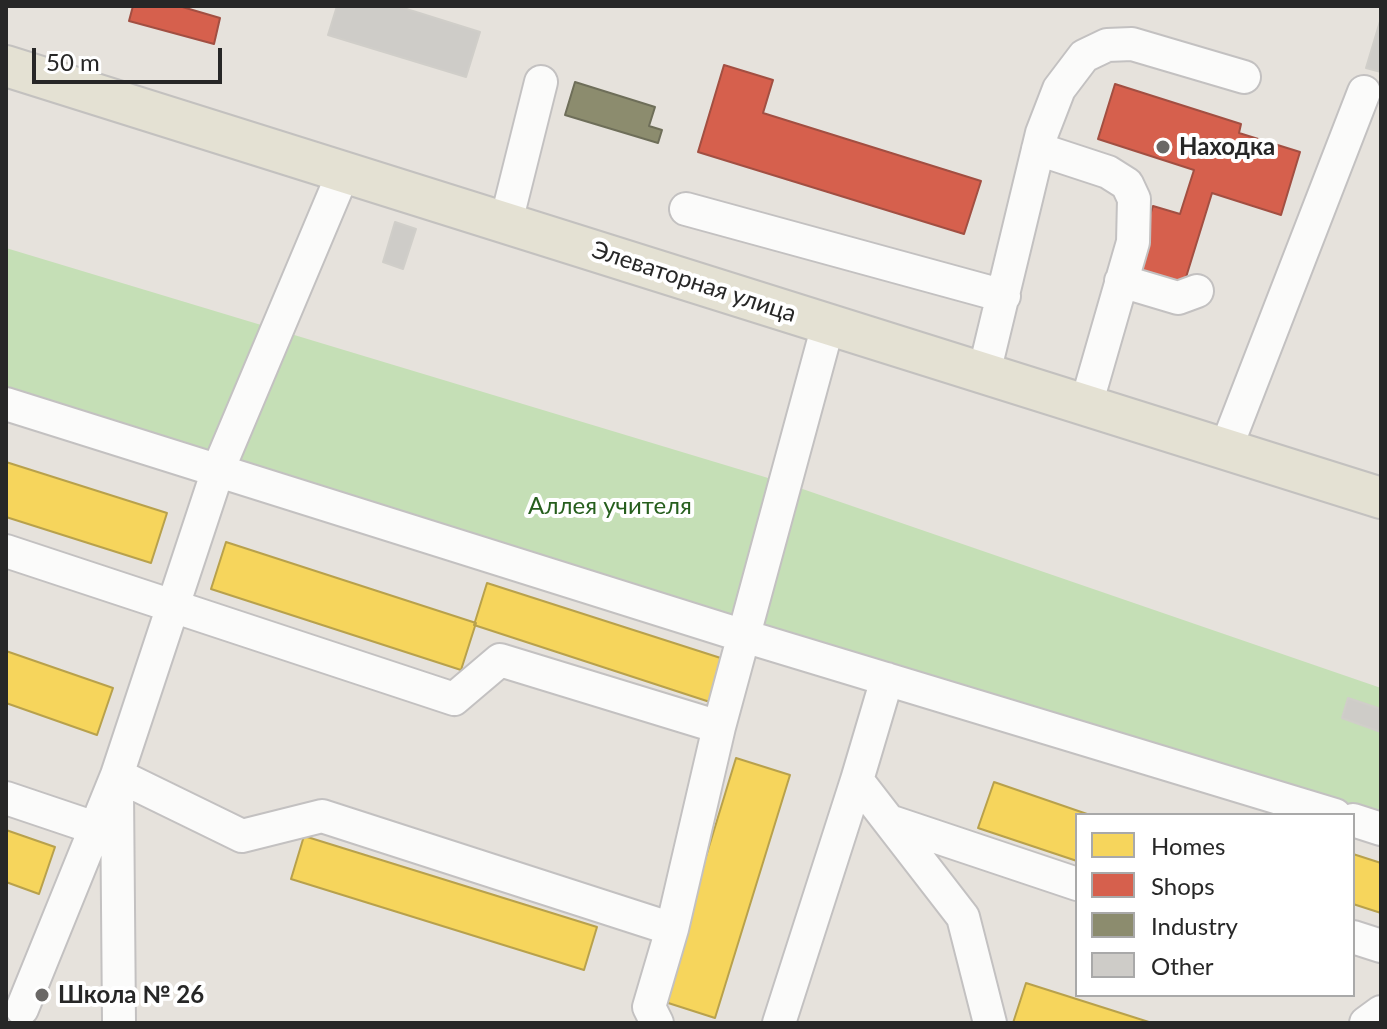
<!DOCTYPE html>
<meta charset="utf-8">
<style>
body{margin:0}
#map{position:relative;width:1387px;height:1029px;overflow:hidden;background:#e6e2dc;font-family:Lato,sans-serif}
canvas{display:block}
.frame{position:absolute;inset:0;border:8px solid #272727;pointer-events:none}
.legend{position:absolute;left:1075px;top:813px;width:280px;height:184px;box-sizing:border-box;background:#fff;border:2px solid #a9a9a9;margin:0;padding:10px 14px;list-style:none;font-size:24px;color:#272727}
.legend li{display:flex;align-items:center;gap:16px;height:40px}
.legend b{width:40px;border:2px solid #a9a9a9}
.scale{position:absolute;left:32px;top:48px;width:190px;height:36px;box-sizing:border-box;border:4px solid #272727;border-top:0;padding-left:10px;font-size:24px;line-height:28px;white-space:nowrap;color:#272727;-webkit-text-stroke:6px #fff;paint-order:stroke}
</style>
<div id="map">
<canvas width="1387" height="1029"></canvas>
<div class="frame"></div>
<ul class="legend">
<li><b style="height:22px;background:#f6d55c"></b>Homes</li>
<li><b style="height:22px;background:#d6604d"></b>Shops</li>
<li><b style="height:22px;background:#8c8c6e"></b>Industry</li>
<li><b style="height:22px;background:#ceccc8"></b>Other</li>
</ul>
<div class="scale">50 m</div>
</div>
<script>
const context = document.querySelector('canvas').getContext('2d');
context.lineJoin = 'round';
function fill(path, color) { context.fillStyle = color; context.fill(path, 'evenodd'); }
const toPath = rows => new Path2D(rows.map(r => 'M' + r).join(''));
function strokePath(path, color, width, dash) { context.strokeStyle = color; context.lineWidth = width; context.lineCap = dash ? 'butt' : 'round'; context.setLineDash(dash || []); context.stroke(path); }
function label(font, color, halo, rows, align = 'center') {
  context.font = font + ' Lato,sans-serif'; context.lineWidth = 8; context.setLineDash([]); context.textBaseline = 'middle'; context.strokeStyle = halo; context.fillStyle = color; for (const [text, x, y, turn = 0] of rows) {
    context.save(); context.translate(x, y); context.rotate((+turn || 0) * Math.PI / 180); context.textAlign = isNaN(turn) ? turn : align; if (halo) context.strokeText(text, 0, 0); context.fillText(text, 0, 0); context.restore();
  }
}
fill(toPath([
 [6,248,788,484,1381,688,1381,813,802,637,580,574,6,397]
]), '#c5dfb6');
const homes = toPath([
 [6,462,167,513,151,563,6,517,6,462],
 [226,542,476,623,461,670,211,589,226,542],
 [487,583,730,661,716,704,474,625,487,583],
 [6,651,113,688,97,735,6,703,6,651],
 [736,758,790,775,715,1018,662,1001,736,758],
 [994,782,1090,815,1077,815,1077,861,978,828,994,782],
 [6,830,55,847,39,894,6,882,6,830],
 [304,836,597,927,584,970,291,879,304,836],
 [1353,854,1381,863,1381,913,1353,904,1353,854],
 [1026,983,1152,1023,1013,1023,1026,983]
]);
fill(homes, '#f6d55c');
strokePath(homes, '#b8a14c', 2);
const shops = toPath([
 [133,6,179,6,220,18,214,44,129,21,133,6],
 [724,65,773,80,763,113,981,181,964,234,698,152,724,65],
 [1115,84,1241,124,1239,133,1300,152,1281,215,1212,193,1183,287,1132,271,1153,206,1180,214,1194,170,1098,139,1115,84]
]);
fill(shops, '#d6604d');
strokePath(shops, '#a24f42', 2);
const industry = toPath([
 [575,82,655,107,649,126,662,130,658,143,565,115,575,82]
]);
fill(industry, '#8c8c6e');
strokePath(industry, '#6e6e59', 2);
const building = toPath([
 [337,6,397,6,480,32,466,77,328,35,337,6],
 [1381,18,1381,72,1366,68,1381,18],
 [395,222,416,229,403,269,383,262,395,222],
 [1348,698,1381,709,1381,732,1342,718,1348,698]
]);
fill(building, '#ceccc8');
strokePath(building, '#d0cec9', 2);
const minor = toPath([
 [1038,149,1108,172,1127,184,1134,199,1133,242,1086,405],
 [686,209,1004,296],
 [506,222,541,82],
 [1121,281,1178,298,1197,291],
 [984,373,1042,133,1059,89,1084,56,1107,45,1132,44,1244,77],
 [6,404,744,636,1335,815],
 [1226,448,1364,92],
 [6,551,454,699,500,660,719,727],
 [887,679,857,780,963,917,990,1023],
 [117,775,242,836,322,816,672,929],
 [117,790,119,1023],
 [6,798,95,828],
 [1353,820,1381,829],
 [889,821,1077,884],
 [1353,937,1381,946],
 [22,1009,117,775,218,470,344,171],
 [657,1023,649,1007,672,929,719,727,828,325],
 [779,1023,857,780],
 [1366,1023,1381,1012]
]);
const major = toPath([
 [6,66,1381,498]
]);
strokePath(minor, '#c3c1c1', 36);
strokePath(major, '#c3c1bf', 44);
strokePath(minor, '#fbfbfa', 32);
strokePath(major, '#e4e1d3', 40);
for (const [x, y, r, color] of [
 [1163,147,8,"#6a6866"],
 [42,995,8,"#6a6866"]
]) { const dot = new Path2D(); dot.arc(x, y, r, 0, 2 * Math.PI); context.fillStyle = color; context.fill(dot); strokePath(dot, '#fff', 3); }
label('bold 24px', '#272727', '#fff', [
 ["Находка",1179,147],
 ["Школа № 26",58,995]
], 'left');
label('24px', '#272727', '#fff', [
 ["Элеваторная улица",694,282,18]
]);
label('24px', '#265e1d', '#fff', [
 ["Аллея учителя",610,506]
]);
</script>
